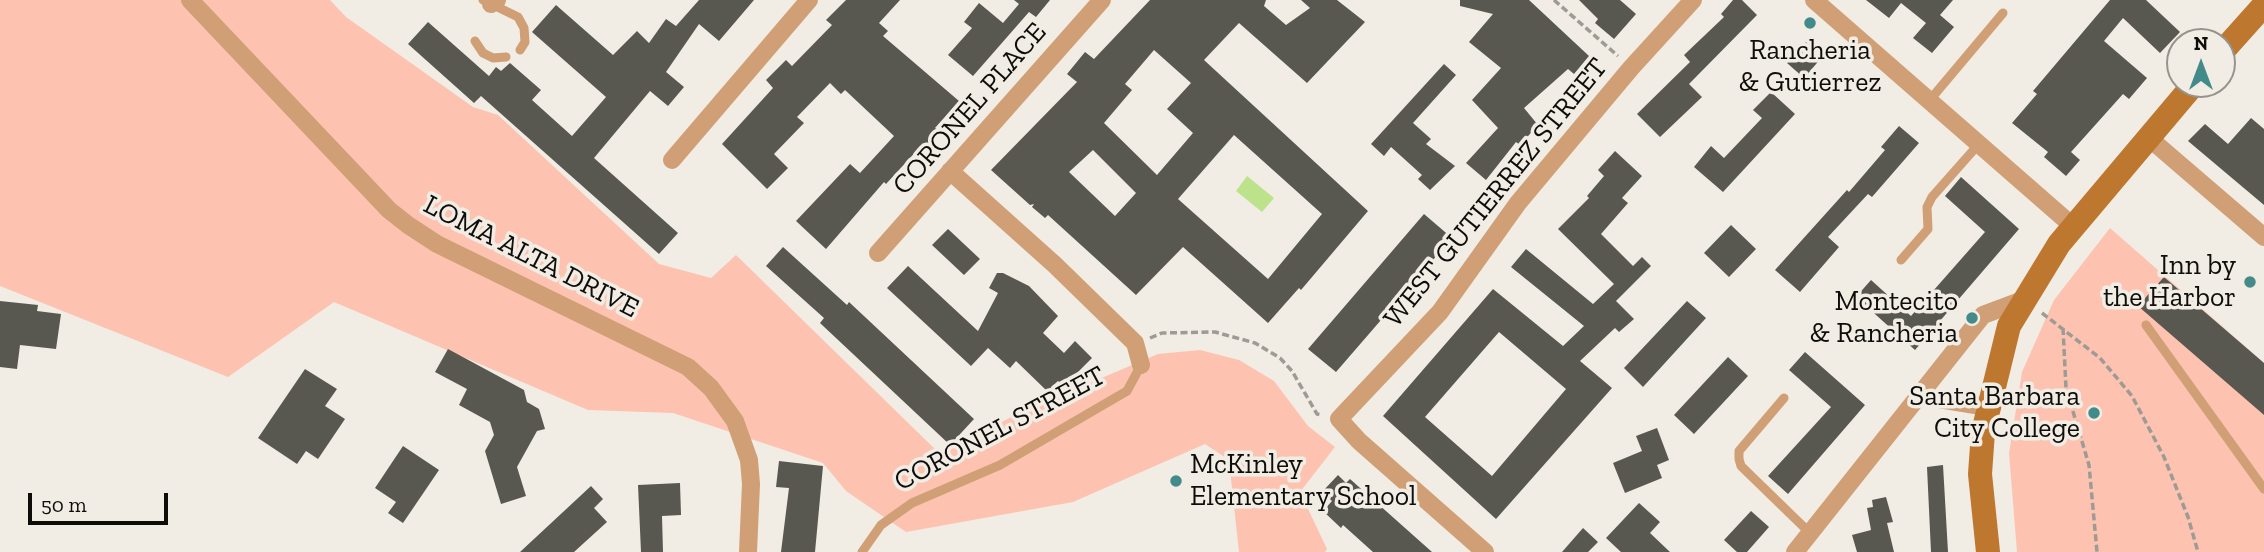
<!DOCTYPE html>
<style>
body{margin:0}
#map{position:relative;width:2264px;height:552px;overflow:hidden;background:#f1ece4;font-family:"Zilla Slab",serif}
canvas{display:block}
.north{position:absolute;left:2166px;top:28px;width:70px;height:70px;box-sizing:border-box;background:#f1ece4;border:2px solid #96938d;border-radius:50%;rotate:0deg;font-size:19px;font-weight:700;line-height:28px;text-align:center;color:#0e0d0a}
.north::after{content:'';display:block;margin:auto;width:24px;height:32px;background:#438b8a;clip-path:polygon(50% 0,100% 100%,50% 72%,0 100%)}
.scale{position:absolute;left:28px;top:493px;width:140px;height:32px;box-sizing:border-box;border:4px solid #0e0d0a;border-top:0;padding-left:9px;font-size:21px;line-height:24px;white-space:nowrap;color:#0e0d0a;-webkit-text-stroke:5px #f1ece4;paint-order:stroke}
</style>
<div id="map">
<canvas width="2264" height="552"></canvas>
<div class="north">N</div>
<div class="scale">50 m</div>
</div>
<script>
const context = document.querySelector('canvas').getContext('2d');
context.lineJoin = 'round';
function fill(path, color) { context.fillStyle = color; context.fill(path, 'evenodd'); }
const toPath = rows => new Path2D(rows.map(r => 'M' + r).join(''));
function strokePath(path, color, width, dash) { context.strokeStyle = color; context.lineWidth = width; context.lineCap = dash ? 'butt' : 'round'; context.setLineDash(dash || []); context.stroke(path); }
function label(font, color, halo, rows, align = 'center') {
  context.font = font + ' "Zilla Slab",serif'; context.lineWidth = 7; context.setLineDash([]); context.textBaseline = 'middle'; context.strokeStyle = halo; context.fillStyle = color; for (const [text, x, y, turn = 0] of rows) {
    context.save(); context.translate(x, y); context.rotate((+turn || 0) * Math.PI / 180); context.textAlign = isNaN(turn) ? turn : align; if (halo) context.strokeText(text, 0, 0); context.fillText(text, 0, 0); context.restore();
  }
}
fill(toPath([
 [0,0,330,0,346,17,473,107,498,115,659,264,711,278,736,255,940,454,1017,414,1158,354,1200,350,1239,360,1274,381,1308,426,1335,447,1300,492,1327,549,1325,552,1239,552,1229,460,1205,444,1073,502,906,532,846,491,823,463,673,413,588,410,334,302,228,377,0,286],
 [2110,228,2264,363,2264,552,2017,552,2009,453,2022,372,2054,300]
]), '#fdc3b0');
fill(toPath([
 [1247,176,1274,198,1262,212,1236,191]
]), '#bce38b');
fill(toPath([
 [699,0,754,0,719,41,699,24,666,72,684,87,668,106,650,91,594,158,678,233,659,254,481,96,474,103,408,44,428,22,489,76,496,67,501,71,510,63,541,90,532,100,572,136,606,97,532,32,556,5,613,55,637,31,649,43,666,19,676,26],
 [846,0,900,0,879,23,888,31,883,36,959,101,935,128,941,132,925,150,921,146,886,184,884,182,826,249,796,221,850,164,860,173,894,136,845,90,841,94,830,83,797,117,804,123,774,154,788,168,767,189,722,144,773,88,766,80,786,60,792,66,832,25,826,20],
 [1014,0,1050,0,1036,17,1029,12,973,76,948,55,972,28,964,22,979,3,1003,23,1019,4],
 [1150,0,1266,0,1264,6,1286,25,1310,8,1301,0,1337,0,1365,22,1307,83,1239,23,1204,60,1368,211,1301,290,1299,288,1268,323,1183,247,1136,295,1048,215,1045,218,1032,207,1034,204,1030,205,991,170,1077,82,1067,74,1085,52,1094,59],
 [1154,50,1191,83,1167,109,1193,133,1157,175,1104,123,1132,90,1125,84],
 [1234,135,1322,214,1268,279,1178,199],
 [1093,150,1136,193,1115,216,1069,172],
 [1460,0,1529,0,1589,56,1574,74,1568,69,1524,108,1538,125,1520,145,1516,142,1486,180,1466,163,1498,128,1472,100,1501,68,1469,42,1493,14,1460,6],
 [1579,0,1620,0,1636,14,1614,39,1595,23,1598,19],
 [1733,0,1742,0,1757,15,1689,84,1702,97,1660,137,1637,114,1690,62,1684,55,1724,17,1721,14],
 [1866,0,1953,0,1940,15,1954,27,1932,53,1913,38,1926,23,1901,3,1889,18],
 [2110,0,2146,0,2180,32,2160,53,2123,18,2104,41,2147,78,2129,99,2123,94,2071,152,2080,160,2066,176,2044,157,2048,152,2012,123,2037,94,2033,91],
 [1807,41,1823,56,1804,78,1787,63],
 [1444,64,1456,75,1413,123,1431,139,1426,144,1455,166,1430,190,1418,179,1422,175,1391,147,1384,156,1371,144],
 [1771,92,1795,114,1723,192,1694,167,1711,146,1724,158,1762,118,1753,110],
 [2251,118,2264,129,2264,205,2188,141,2205,124,2228,144],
 [1899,126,1919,143,1872,197,1868,194,1828,237,1839,247,1800,292,1775,270,1847,190,1849,192,1885,150,1881,147],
 [1615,151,1642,176,1622,198,1628,203,1601,234,1633,266,1642,257,1651,266,1616,301,1634,319,1619,332,1615,328,1580,361,1612,388,1496,519,1383,416,1493,289,1563,346,1584,326,1511,267,1526,249,1593,304,1614,284,1558,229,1589,198,1587,196,1604,176,1598,170],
 [1499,332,1566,389,1492,476,1425,417],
 [1961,177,2019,229,1915,350,1856,297,1871,280,1911,316,1985,232,1945,196],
 [1424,214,1452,238,1336,372,1308,349],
 [1731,225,1756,249,1729,277,1704,253],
 [948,229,980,259,964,275,932,245],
 [783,247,847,305,849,302,974,419,950,445,820,323,824,318,766,266],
 [908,266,978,331,998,293,989,288,997,273,1003,273,1029,286,1058,316,1043,333,1064,353,1075,341,1092,358,1064,386,1058,381,1047,391,1016,361,1010,368,988,348,971,366,887,288],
 [2164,277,2264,363,2264,415,2138,306],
 [0,301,38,305,37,311,61,314,56,349,20,345,17,369,0,367],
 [1687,301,1706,318,1643,387,1624,368],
 [448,349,524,390,527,402,539,409,545,429,537,431,517,467,526,496,501,504,485,451,494,435,490,422,459,405,467,389,435,372],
 [1805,352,1865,405,1788,494,1768,476,1831,407,1789,370],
 [1728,357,1748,376,1694,434,1674,415],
 [305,369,337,389,325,406,345,419,318,459,306,451,297,464,258,438],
 [1657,428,1669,460,1657,465,1662,478,1625,493,1613,463,1642,451,1636,436],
 [403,446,439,470,403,523,388,513,396,502,375,488],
 [779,461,823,466,815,552,781,552,789,488,776,487],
 [1943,465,1948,552,1931,552,1927,467],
 [1338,475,1346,483,1350,479,1432,552,1373,552,1343,525,1341,528,1323,511,1332,501,1322,492],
 [680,483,681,515,662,516,663,552,641,552,638,485],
 [591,486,603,499,594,508,607,522,574,552,520,552],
 [1886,497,1893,522,1887,523,1894,552,1857,552,1852,535,1871,530,1867,508,1873,507,1872,500],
 [1639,503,1660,522,1650,533,1670,552,1621,552,1606,538],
 [1751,511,1769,527,1747,552,1737,552,1724,540],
 [1583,528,1598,542,1588,552,1562,552]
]), '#585850');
strokePath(toPath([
 [1554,0,1618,56],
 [2042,313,2100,358,2132,396,2164,457,2188,517,2198,552],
 [2063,328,2066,388,2089,465,2097,552],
 [1150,338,1162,333,1215,332,1255,343,1280,358,1292,371,1317,414,1322,415]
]), '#9e9b95', 3.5, [7, 3.5]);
strokePath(toPath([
 [483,0,518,17,524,28,525,42,520,50],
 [475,41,483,53,493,58,506,57],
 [1929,101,2003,13],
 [1901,260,1928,229,1927,207,1932,197,1978,145],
 [2146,325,2264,489],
 [1784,398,1739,451,1739,459,1741,466,1811,534],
 [862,552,881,525,912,503,1000,465,1127,391,1141,365]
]), '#d09f75', 9);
strokePath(toPath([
 [190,0,389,210,408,225,437,244,688,367,711,388,735,421,749,460,751,484,748,552],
 [1814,0,2075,228],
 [491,4,497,0],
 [2149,138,2264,237],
 [672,160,809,0],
 [950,171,1055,265,1135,343,1141,365],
 [878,253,1102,0],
 [1921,396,1987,407],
 [1485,552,1359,441,1339,419,1440,312,1518,203,1631,68,1693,0],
 [1795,552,1983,315,2023,300]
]), '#d09f75', 18);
strokePath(toPath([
 [2222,52,2264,5],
 [1988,552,1980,474,1983,432,2009,326,2059,244,2194,84]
]), '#be772f', 24);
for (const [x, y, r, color] of [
 [1810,23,7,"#438b8a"],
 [2250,282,7,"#438b8a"],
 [1972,318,7,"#438b8a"],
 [2094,413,7,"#438b8a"],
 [1176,481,7,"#438b8a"]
]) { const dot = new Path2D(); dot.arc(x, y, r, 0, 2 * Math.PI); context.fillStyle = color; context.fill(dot); strokePath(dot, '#f1ece4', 2.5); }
label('28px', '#0e0d0a', '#f1ece4', [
 ["Rancheria",1810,51,"center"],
 ["& Gutierrez",1810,83,"center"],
 ["Inn by",2236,266],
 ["the Harbor",2236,298],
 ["Montecito",1958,302],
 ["& Rancheria",1958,334],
 ["Santa Barbara",2080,397],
 ["City College",2080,429],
 ["McKinley",1190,465,"left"],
 ["Elementary School",1190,497,"left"]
], 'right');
label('28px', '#0e0d0a', '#f1ece4', [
 ["CORONEL PLACE",970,109,-49],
 ["WEST GUTIERREZ STREET",1496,193,-51],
 ["LOMA ALTA DRIVE",531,257,27],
 ["CORONEL STREET",1000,429,-28]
]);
</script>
